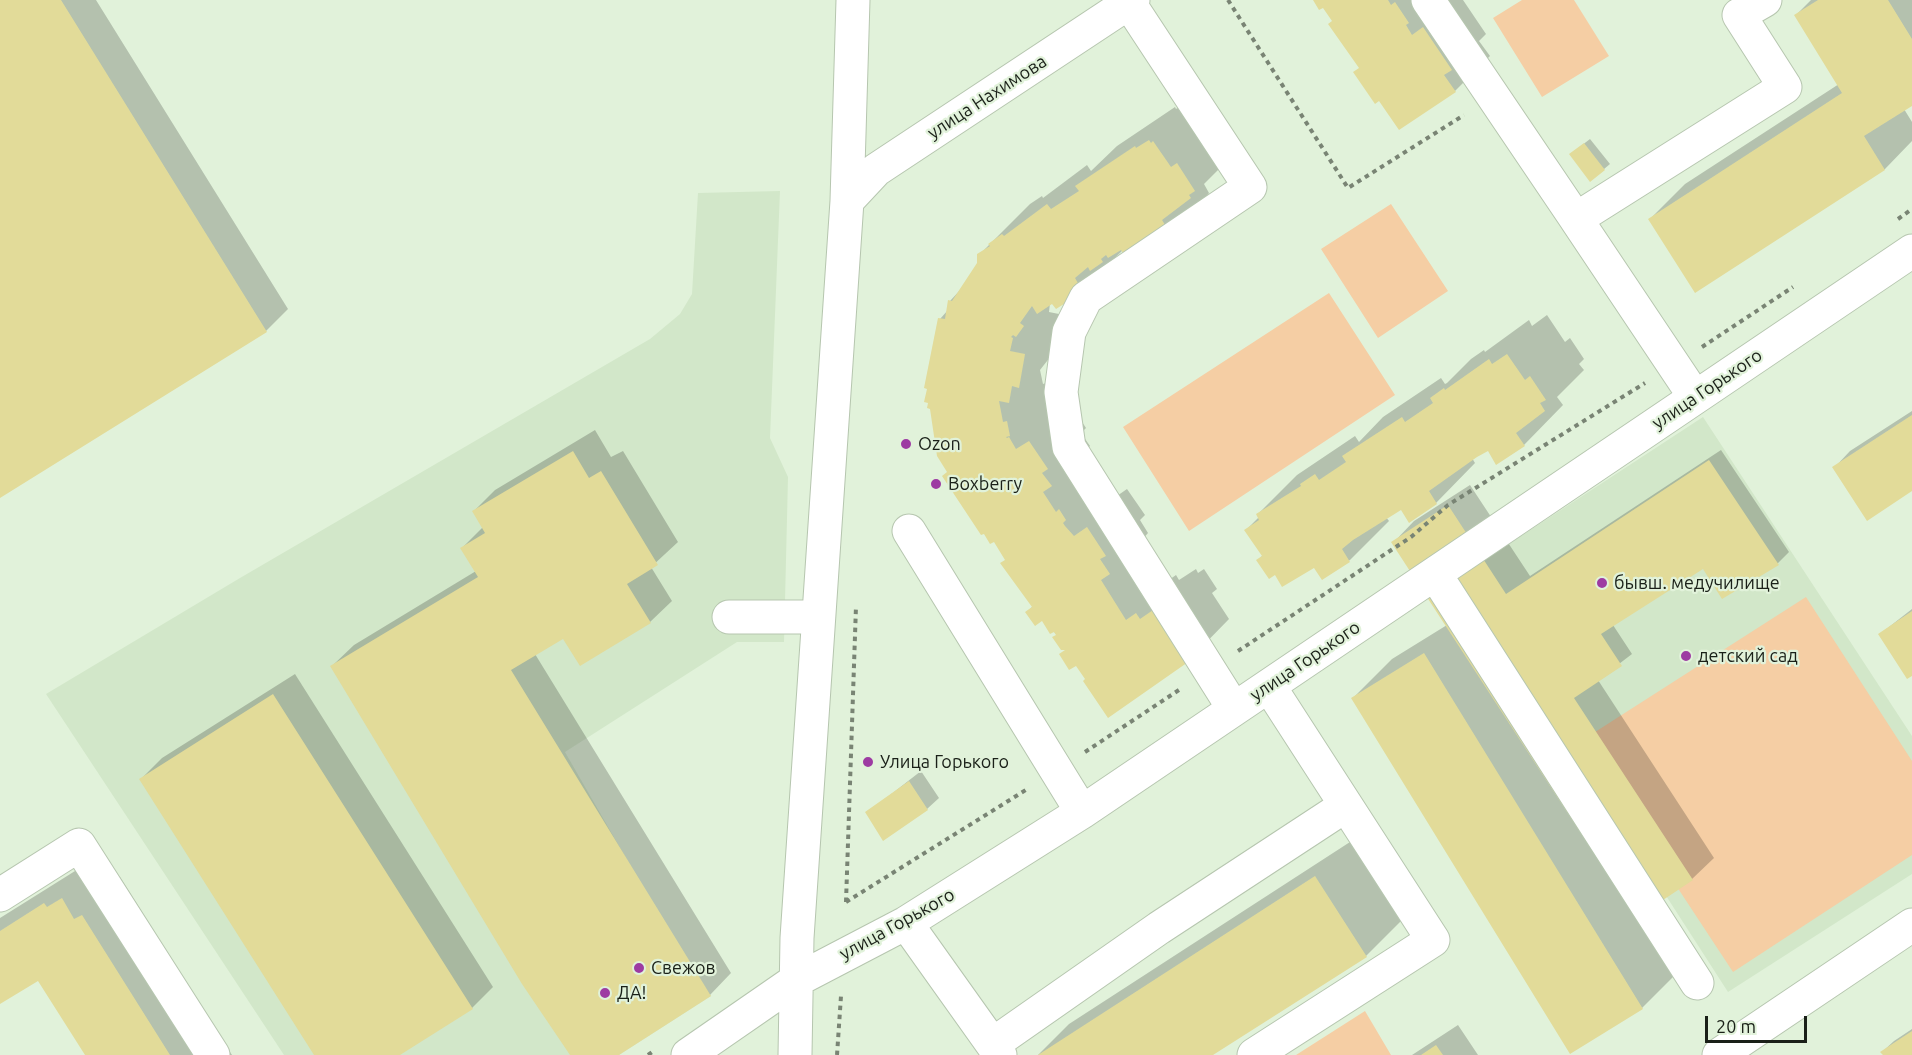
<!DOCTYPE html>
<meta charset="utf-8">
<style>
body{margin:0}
#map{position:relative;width:1912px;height:1055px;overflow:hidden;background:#e1f2da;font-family:Ubuntu,sans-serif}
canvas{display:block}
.scale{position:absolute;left:1705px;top:1016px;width:102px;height:27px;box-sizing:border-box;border:3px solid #1a2018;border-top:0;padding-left:8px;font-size:18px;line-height:21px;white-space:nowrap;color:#1a2018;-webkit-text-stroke:4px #e1f2da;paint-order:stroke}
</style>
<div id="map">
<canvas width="1912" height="1055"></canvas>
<div class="scale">20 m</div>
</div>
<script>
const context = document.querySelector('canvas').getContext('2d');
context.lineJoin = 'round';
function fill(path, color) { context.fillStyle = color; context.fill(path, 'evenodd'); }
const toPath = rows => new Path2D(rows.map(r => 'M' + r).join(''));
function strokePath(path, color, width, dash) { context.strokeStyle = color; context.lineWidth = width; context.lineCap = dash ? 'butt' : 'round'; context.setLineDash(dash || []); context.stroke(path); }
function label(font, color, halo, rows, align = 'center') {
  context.font = font + ' Ubuntu,sans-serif'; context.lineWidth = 4.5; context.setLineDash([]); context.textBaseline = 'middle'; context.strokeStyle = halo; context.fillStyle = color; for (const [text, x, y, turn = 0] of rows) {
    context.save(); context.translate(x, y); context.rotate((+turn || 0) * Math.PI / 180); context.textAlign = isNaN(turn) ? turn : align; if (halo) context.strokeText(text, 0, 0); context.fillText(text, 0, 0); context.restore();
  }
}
fill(toPath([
 [780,191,770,438,788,477,784,642,737,642,565,752,653,905,711,996,619,1055,284,1055,46,694,240,578,650,339,680,314,692,294,698,193],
 [1703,417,1912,736,1912,874,1728,992,1460,576]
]), '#d2e7c9');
fill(toPath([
 [1522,0,1574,0,1609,56,1542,97,1493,18],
 [1391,204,1448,291,1378,338,1321,249],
 [1329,293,1395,395,1189,531,1123,427],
 [1806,597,1912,761,1912,855,1733,972,1581,741],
 [1365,1011,1391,1055,1296,1055]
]), '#f5cea4');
fill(toPath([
 [0,0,96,0,288,309,266,331,0,496],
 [1315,0,1463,0,1486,34,1479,41,1490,56,1455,91,1360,67,1333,21,1323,6],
 [1811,0,1912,0,1912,104,1904,109,1912,122,1912,141,1885,169,1695,291,1650,219,1685,184,1839,84,1796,15],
 [1188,101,1230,158,1204,184,1209,193,1203,201,1164,240,1123,250,1082,290,1050,303,1049,312,1064,315,1058,347,1040,370,1043,384,1046,383,1069,402,1086,428,1081,433,1090,446,1082,453,1114,498,1127,489,1145,515,1140,520,1148,533,1141,541,1166,582,1176,575,1179,580,1196,569,1198,573,1204,569,1217,589,1212,593,1229,619,1190,659,1087,679,1057,635,1042,619,1027,612,1033,606,1007,559,948,471,940,319,948,310,950,301,962,288,979,263,979,255,1030,204,1042,196,1043,198,1087,165,1091,171,1117,146,1175,107,1176,109],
 [1590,139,1610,164,1591,180,1577,149],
 [1547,315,1565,342,1570,338,1584,359,1579,364,1584,370,1557,397,1563,405,1524,445,1488,449,1472,458,1475,463,1436,503,1401,508,1386,517,1389,521,1350,560,1323,578,1314,566,1275,573,1258,560,1263,555,1246,530,1259,517,1258,514,1297,475,1355,436,1359,442,1383,417,1441,378,1445,384,1447,383,1471,359,1484,350,1485,352,1529,320,1532,326],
 [1912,411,1912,489,1834,468,1850,451],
 [595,430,611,457,623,451,678,542,651,567,672,601,650,622,564,637,535,654,731,973,710,995,616,1055,571,1055,332,666,354,645,476,571,462,548,483,527,474,511,495,490],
 [1721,450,1789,552,1778,563,1722,597,1704,567,1613,625,1632,654,1598,680,1714,858,1692,879,1645,910,1681,969,1642,1008,1353,698,1392,659,1447,625,1393,543,1414,521,1470,485,1530,576],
 [1912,609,1912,675,1880,634],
 [295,674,493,987,472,1008,398,1055,315,1055,141,779,162,758],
 [921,771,939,798,927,809,883,839,867,813],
 [1350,842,1401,921,1366,956,1211,1055,1038,1055,1069,1024],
 [83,866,113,881,120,877,232,1055,87,1055,38,978,0,1002,0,918],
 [1458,1025,1478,1055,1412,1055],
 [1912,1029,1912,1055,1884,1055,1882,1052,1894,1041]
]), '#0003');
fill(toPath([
 [0,0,61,0,267,332,0,498],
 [1313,0,1388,0,1391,5,1395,2,1409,23,1406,25,1412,35,1423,27,1452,70,1444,75,1456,92,1399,130,1379,101,1375,104,1353,72,1359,68,1328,24,1332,21,1323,8,1319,10],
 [1818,0,1888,0,1912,39,1912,106,1864,136,1885,170,1695,293,1648,219,1842,93,1794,15],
 [1149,140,1151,143,1153,141,1171,167,1177,163,1195,191,1189,195,1191,198,1162,220,1170,233,1125,256,1121,250,1108,258,1106,255,1101,259,1103,262,1090,271,1088,267,1075,278,1083,292,1056,309,1052,304,1037,314,1032,306,1020,323,1024,326,1016,337,1013,335,1011,337,1013,338,1010,351,1025,354,1019,388,1012,386,1009,403,999,401,1003,422,1007,421,1010,436,1006,437,1007,438,1009,437,1016,449,1029,441,1048,469,1042,473,1052,486,1043,492,1056,512,1059,509,1066,520,1063,523,1065,526,1074,536,1087,527,1106,556,1100,559,1110,574,1101,580,1126,620,1136,613,1140,619,1156,608,1191,660,1108,718,1083,681,1085,679,1076,666,1069,670,1059,654,1065,650,1061,650,1052,637,1056,635,1054,632,1050,634,1042,621,1035,626,1025,612,1032,607,1000,563,1005,560,994,542,990,544,984,534,981,535,942,476,947,472,937,456,930,409,927,408,928,403,924,402,927,389,924,388,938,318,945,319,948,300,952,301,977,263,977,254,990,246,988,244,1002,234,1004,236,1047,204,1051,209,1079,191,1075,186,1135,146,1136,148],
 [1584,143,1605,170,1590,182,1569,154],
 [1507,354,1525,380,1530,376,1546,400,1540,403,1545,411,1516,433,1525,446,1496,465,1488,451,1477,457,1429,491,1437,504,1409,523,1401,510,1353,540,1342,549,1350,562,1322,580,1314,568,1282,587,1275,575,1269,579,1256,560,1262,556,1244,530,1259,520,1256,514,1301,486,1300,484,1315,474,1319,480,1346,462,1342,456,1402,417,1405,422,1433,403,1430,398,1444,388,1445,390,1489,359,1492,364],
 [1912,415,1912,491,1867,521,1832,467],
 [573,451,589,478,601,471,658,565,627,584,651,623,580,666,563,639,511,670,711,996,619,1055,570,1055,522,984,330,666,478,577,460,548,485,533,472,511],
 [1709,460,1779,565,1722,599,1703,569,1601,634,1622,666,1574,698,1693,880,1636,918,1391,542,1448,505,1506,594],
 [1912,611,1912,676,1907,679,1878,634],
 [1424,653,1643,1009,1570,1054,1351,698],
 [273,694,473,1009,400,1055,314,1055,139,779],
 [909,781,928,810,883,841,865,812],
 [1315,876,1367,957,1213,1055,1038,1055],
 [62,898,74,919,82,915,170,1055,85,1055,38,981,0,1004,0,931,44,903,47,907],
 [1912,1031,1912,1055,1883,1055,1880,1052],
 [1436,1045,1443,1055,1421,1055]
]), '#e2db99');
const minor = toPath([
 [1428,0,1576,219],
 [1129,3,1250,187,1086,298,1069,332,1061,392,1069,447,1234,709],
 [847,201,876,170,1133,0],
 [1695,397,1576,219,1785,87,1739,15,1765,0],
 [909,531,1082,812],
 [1435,574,1697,983],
 [729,617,817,617],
 [0,895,79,845,213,1055],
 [906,923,1000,1055],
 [993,1044,1159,928,1345,806],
 [688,1055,795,981,906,923,1082,812,1912,251],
 [795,1055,797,938,847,201,853,0],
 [1254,1055,1433,940,1269,686],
 [1719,1055,1912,925]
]);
strokePath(minor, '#b6c6af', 35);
strokePath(toPath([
 [1228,0,1348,188,1464,115],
 [1898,219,1912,209],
 [1702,347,1793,287],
 [1238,651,1411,537,1448,505,1645,383],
 [1085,752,1182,688],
 [846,902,1029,788],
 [846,902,856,606],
 [648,1055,655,1050],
 [837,1055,841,996]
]), '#798474', 4, [4.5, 4.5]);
strokePath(minor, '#fff', 33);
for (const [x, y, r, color] of [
 [906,444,6,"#9d3ba2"],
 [936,484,6,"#9d3ba2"],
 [1602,583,6,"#9d3ba2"],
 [1686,656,6,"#9d3ba2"],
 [868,762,6,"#9d3ba2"],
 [639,968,6,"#9d3ba2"],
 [605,993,6,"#9d3ba2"]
]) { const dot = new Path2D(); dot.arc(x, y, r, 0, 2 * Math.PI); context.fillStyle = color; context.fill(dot); strokePath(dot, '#e1f2da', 2); }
label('18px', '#1a2018', '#e1f2da', [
 ["улица Нахимова",987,97,-33],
 ["улица Горького",1707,389,-34],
 ["улица Горького",1305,661,-34],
 ["улица Горького",897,924,-29]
]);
label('18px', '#1a2018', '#e1f2da', [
 ["Ozon",918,444],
 ["Boxberry",948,484],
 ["бывш. медучилище",1614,583],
 ["детский сад",1698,656],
 ["Улица Горького",880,762],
 ["Свежов",651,968],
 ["ДА!",617,993]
], 'left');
</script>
